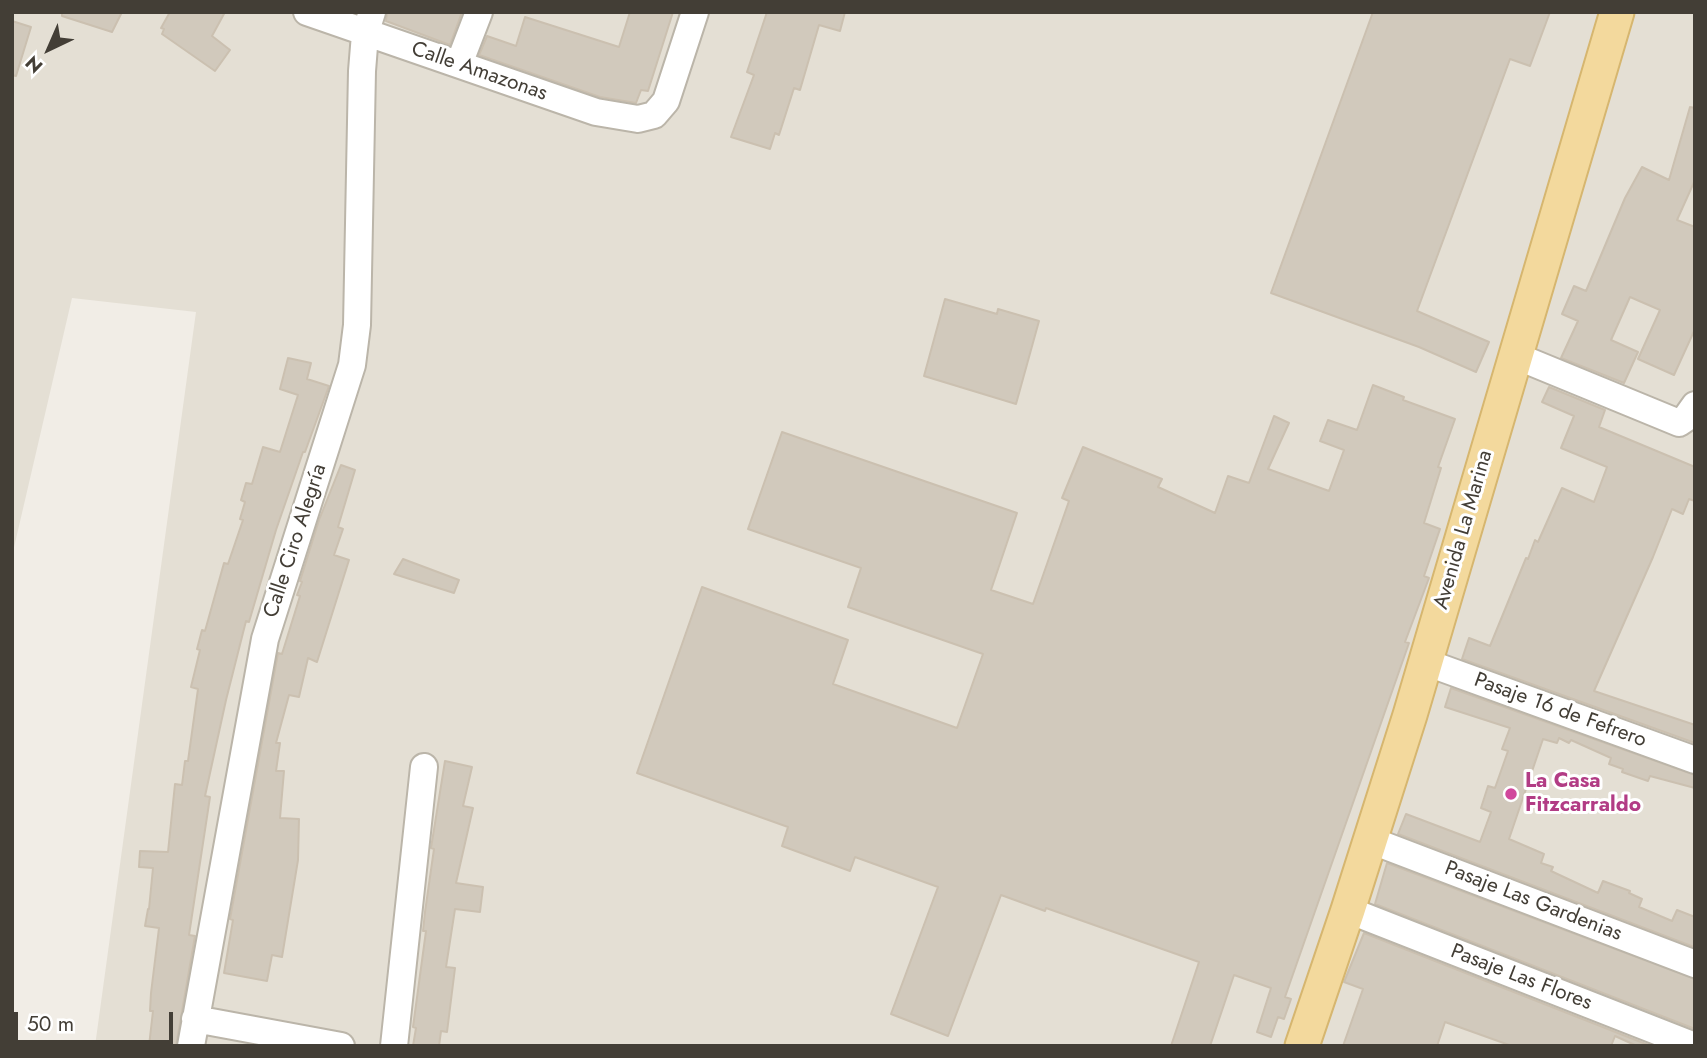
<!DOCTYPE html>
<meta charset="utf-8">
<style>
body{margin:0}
#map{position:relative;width:1707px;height:1058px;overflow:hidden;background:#f1ede6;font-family:Jost,sans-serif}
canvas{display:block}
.frame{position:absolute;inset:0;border:14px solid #433e36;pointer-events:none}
.north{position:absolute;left:14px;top:14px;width:70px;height:70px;-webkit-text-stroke:5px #fff;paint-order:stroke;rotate:224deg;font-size:19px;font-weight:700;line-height:28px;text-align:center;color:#433e36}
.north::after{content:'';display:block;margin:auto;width:24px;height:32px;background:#433e36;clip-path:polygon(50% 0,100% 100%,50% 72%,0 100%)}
.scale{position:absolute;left:14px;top:1012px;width:159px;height:32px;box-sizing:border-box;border:4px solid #433e36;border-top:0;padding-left:9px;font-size:21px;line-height:24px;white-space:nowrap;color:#433e36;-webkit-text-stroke:5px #fff;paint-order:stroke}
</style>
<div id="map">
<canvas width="1707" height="1058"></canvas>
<div class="frame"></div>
<div class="north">N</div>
<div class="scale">50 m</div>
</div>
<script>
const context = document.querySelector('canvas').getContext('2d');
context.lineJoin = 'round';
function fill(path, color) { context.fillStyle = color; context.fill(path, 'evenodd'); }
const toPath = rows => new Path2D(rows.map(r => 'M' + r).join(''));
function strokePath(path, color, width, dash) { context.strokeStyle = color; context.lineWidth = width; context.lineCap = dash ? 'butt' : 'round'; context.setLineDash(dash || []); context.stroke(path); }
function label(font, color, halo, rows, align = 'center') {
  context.font = font + ' Jost,sans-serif'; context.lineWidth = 6; context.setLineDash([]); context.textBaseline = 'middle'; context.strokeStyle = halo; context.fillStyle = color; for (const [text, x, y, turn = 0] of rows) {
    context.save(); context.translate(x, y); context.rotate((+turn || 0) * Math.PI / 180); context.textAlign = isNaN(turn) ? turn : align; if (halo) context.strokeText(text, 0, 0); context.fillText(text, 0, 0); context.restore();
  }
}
fill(toPath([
 [12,12,1695,12,1695,1046,95,1046,196,312,72,298,12,556]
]), '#e4dfd4');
const building = toPath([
 [62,12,122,12,112,32,62,16,62,12],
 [170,12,225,12,212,36,230,50,215,71,162,34,164,29,161,28,170,12],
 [387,12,462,12,450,45,386,21,387,12],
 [630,12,673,12,648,91,641,90,636,103,600,97,479,55,487,36,516,46,525,17,619,47,630,12],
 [767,12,845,12,840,31,819,25,800,90,794,88,779,135,775,133,770,149,731,137,754,75,747,72,767,12],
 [1373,12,1550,12,1530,66,1510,59,1417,311,1489,342,1476,372,1419,347,1271,293,1373,12],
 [12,21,31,27,16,76,12,75,12,21],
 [1690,107,1695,108,1695,180,1677,220,1695,227,1695,329,1674,375,1638,359,1660,310,1630,297,1611,340,1638,352,1624,383,1561,358,1578,321,1562,314,1574,286,1586,291,1625,198,1642,167,1669,180,1690,107],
 [945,299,997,314,998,309,1039,321,1016,404,924,376,945,299],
 [288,358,311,363,307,379,329,386,305,452,303,452,276,530,249,622,246,621,226,700,205,796,210,797,189,935,195,936,194,942,176,1046,149,1046,153,1011,150,1011,151,993,159,928,145,926,148,909,149,909,153,868,139,867,140,851,168,852,175,784,182,785,185,761,188,761,198,689,191,687,200,650,197,649,202,630,205,631,224,563,228,564,243,520,240,519,245,502,241,500,246,483,252,484,263,447,280,452,298,395,280,389,288,358],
 [1373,385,1404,397,1403,400,1455,419,1438,467,1441,468,1424,523,1440,529,1424,576,1429,578,1405,642,1409,643,1285,997,1291,999,1284,1019,1278,1017,1271,1037,1257,1032,1271,988,1234,975,1210,1046,1171,1046,1199,962,1046,908,1045,911,1001,895,948,1036,891,1014,938,887,855,857,850,871,782,846,788,827,637,773,702,587,848,640,833,684,957,728,983,654,848,607,861,568,748,529,782,432,1017,513,991,590,1033,604,1069,501,1062,498,1083,447,1162,479,1158,487,1215,513,1228,476,1249,483,1274,416,1289,423,1268,469,1329,491,1344,450,1320,441,1328,420,1357,430,1373,385],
 [1549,387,1605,410,1599,427,1695,467,1695,501,1689,499,1683,514,1672,509,1653,557,1594,691,1695,725,1695,743,1462,659,1469,638,1490,646,1526,558,1528,559,1535,540,1538,542,1562,488,1594,502,1607,467,1561,448,1574,416,1542,402,1549,387],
 [341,465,355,470,338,527,343,529,334,555,349,560,317,662,308,658,299,697,289,695,276,743,280,743,276,771,284,771,280,818,299,819,298,860,282,957,272,955,267,981,224,973,233,920,230,919,278,653,282,654,300,596,297,595,302,582,300,581,319,520,341,465],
 [403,559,459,580,454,593,394,574,403,559],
 [1451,688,1695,775,1695,788,1650,776,1648,781,1622,772,1623,769,1609,764,1611,758,1571,740,1569,743,1559,738,1557,743,1543,739,1509,839,1544,854,1541,863,1553,867,1551,871,1598,893,1603,881,1630,891,1629,893,1642,899,1639,907,1672,921,1677,910,1695,917,1694,947,1398,834,1406,814,1480,842,1491,812,1481,808,1488,786,1495,788,1508,751,1502,749,1510,728,1445,707,1451,688],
 [445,761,472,767,463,806,473,808,456,883,483,887,480,912,455,909,446,967,455,968,447,1032,441,1031,439,1046,413,1046,416,1028,413,1027,426,931,423,931,425,912,434,849,431,848,445,761],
 [1387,863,1695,979,1695,1029,1375,904,1387,863],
 [1364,933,1651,1046,1637,1046,1615,1036,1611,1046,1512,1046,1445,1022,1437,1046,1343,1046,1363,989,1344,982,1364,933]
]);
fill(building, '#d1c9bc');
strokePath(building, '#cbc0b0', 2);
const minor = toPath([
 [307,12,596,112,638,119,654,115,666,101,695,12],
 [459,64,479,12],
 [1516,356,1679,423,1685,419,1695,405],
 [1425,662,1695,760],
 [1370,840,1695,964],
 [1348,910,1695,1046],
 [195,1019,341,1046],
 [191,1046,265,639,352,365,357,325,362,71,365,34,372,12],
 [394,1046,424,767]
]);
const major = toPath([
 [1302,1046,1348,910,1410,715,1617,12]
]);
strokePath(minor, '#bbb5a9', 30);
strokePath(major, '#d6b66f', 37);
strokePath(minor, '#fff', 26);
strokePath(major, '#f3d99d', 33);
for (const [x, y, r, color] of [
 [1511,794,7,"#d1479c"]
]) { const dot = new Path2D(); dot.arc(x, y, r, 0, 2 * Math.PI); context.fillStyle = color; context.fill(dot); strokePath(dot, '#fff', 2.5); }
label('21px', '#433e36', '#fff', [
 ["Calle Amazonas",479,72,19],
 ["Avenida La Marina",1464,530,-74],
 ["Calle Ciro Alegría",296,541,-72],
 ["Pasaje 16 de Fefrero",1560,711,20],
 ["Pasaje Las Gardenias",1533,902,21],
 ["Pasaje Las Flores",1521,978,21]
]);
label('bold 21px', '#b23c85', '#fff', [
 ["La Casa",1525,782],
 ["Fitzcarraldo",1525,806]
], 'left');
</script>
